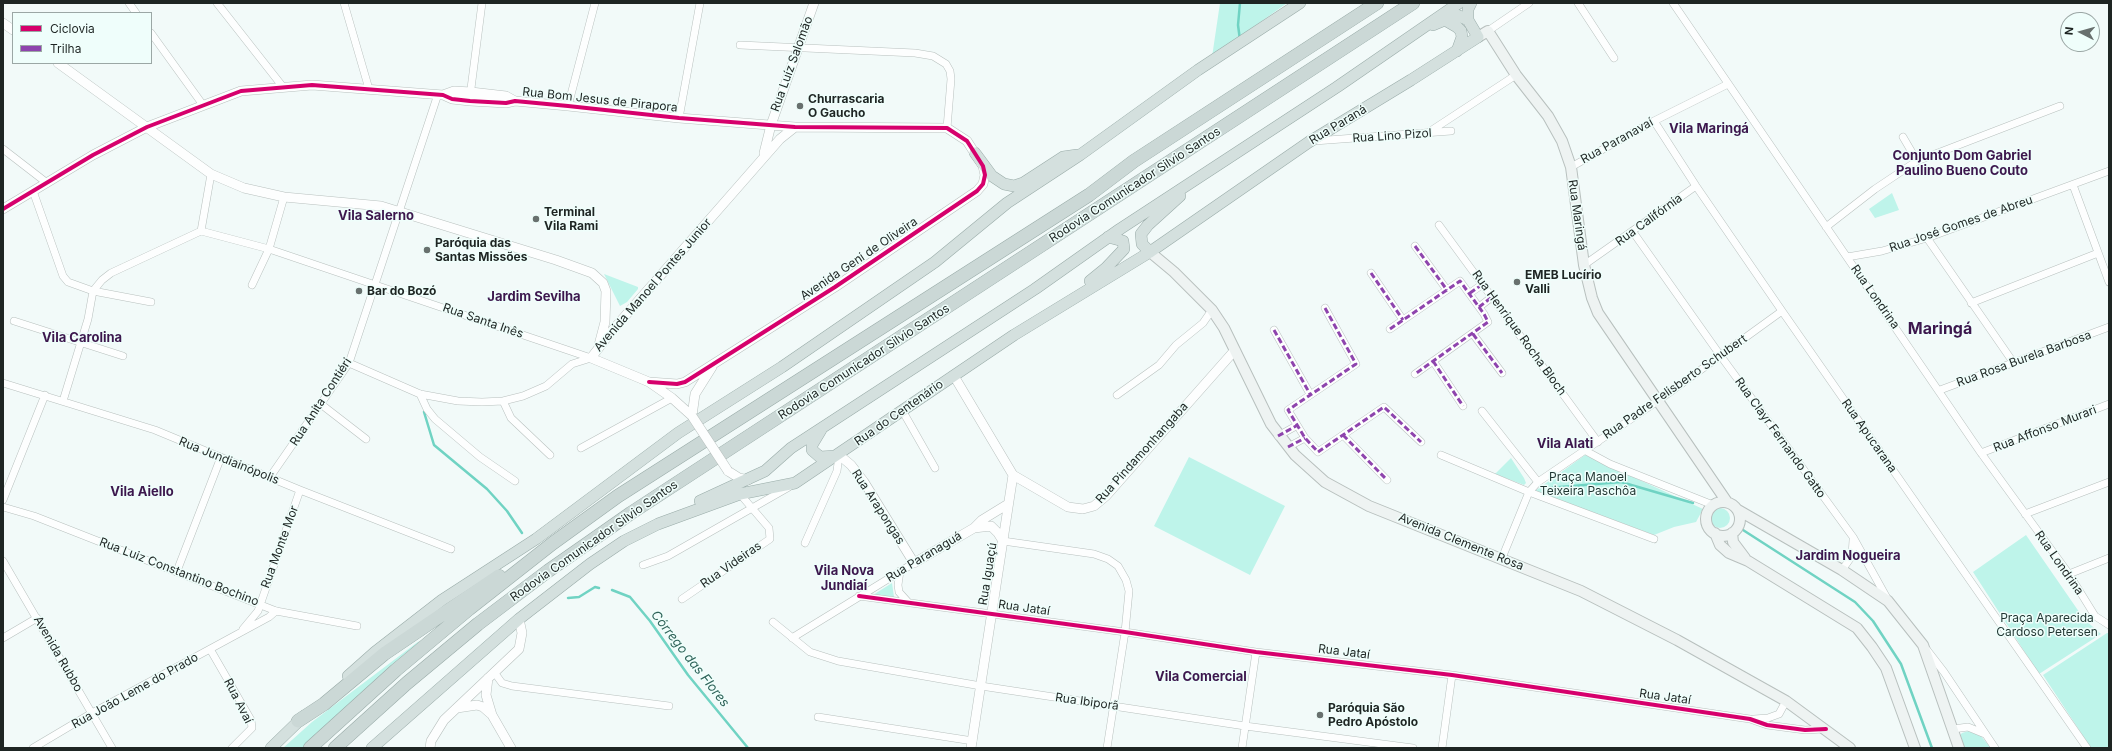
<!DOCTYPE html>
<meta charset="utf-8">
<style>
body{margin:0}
#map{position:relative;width:2112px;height:751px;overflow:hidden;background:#f2faf9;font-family:Inter,sans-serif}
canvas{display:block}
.frame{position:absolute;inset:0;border:4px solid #1e2523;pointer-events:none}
.legend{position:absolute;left:12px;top:12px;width:140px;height:52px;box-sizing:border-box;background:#effefb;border:1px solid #9ba7a5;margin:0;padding:5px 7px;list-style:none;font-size:12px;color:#1e2523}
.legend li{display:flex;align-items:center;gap:8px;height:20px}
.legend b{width:20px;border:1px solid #9ba7a5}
.north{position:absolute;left:2060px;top:12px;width:40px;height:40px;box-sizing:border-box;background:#effefb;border:1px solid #9ba7a5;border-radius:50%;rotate:276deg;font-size:11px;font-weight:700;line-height:16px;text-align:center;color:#1e2523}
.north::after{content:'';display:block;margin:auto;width:14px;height:18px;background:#68706e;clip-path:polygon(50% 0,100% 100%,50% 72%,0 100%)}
</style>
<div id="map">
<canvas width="2112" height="751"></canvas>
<div class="frame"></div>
<ul class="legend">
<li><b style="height:5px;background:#d6006c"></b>Ciclovia</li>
<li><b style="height:5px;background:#8e44ad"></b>Trilha</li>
</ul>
<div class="north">N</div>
</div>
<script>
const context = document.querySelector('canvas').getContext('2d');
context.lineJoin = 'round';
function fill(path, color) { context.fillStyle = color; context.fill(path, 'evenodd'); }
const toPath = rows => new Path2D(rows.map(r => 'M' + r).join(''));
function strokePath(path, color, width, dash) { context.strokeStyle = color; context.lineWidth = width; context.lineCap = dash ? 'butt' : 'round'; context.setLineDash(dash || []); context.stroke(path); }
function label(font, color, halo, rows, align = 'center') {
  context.font = font + ' Inter,sans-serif'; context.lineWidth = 3; context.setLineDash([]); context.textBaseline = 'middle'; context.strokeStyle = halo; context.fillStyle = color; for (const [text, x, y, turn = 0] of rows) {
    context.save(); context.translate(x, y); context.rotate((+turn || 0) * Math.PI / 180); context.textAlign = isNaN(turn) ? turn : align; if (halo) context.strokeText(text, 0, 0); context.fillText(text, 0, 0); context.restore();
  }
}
fill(toPath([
 [1220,3,1287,3,1212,57],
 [1892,193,1899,210,1875,218,1869,209],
 [604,274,638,287,638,289,627,302,620,306],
 [1585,455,1703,509,1696,522,1674,527,1654,535,1535,491],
 [1189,457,1285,506,1250,575,1154,526],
 [1511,458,1524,478,1526,483,1524,485,1495,474],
 '1710 518a10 10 0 1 1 20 0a10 10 0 1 1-20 0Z',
 [2026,535,2084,619,2101,634,2039,674,1973,572],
 [892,583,894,597,873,595],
 [2107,633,2109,633,2109,748,2091,748,2043,675],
 [419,641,415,648,368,687,302,748,283,748,312,722],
 [1975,729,1991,748,1965,748,1959,736,1962,733]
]), '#bef4ea');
strokePath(toPath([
 [1240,3,1238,25,1240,40],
 [424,412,434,445,487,489,507,511,522,533],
 [1548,488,1621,482,1693,503],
 [1743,530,1855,602,1873,621,1901,664,1932,748],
 [612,590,630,597,650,621,688,675,748,748],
 [568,598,579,597,595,587,599,588]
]), '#70d3c3', 2.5);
const minor = toPath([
 [129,3,136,13],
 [217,3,283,87],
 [344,3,369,89],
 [1578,3,1614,58],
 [1673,3,1981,453,2069,574,2095,616,2109,625],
 [1488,31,1529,3],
 [151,33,203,105],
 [740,45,915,53,933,56,946,64,950,71,951,79,947,128],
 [470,96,482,3],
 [568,106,595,3],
 [679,118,700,3],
 [1654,121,1696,186,1782,311,2087,748],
 [1429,132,1516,75],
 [1903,137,1917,161],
 [1314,141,1451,131],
 [3,149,47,183],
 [1571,167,1654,121,1728,84],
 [2073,185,2109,282],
 [33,191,63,276,68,282,93,291,151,302],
 [1439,225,1598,442],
 [1826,227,1875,189,1917,161,2060,106],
 [201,231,269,249,591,358],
 [201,231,211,174],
 [1633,232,1720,355,1853,537,1888,600],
 [1927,238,2013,362],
 [1415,246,1447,290],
 [1847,257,1882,251,1927,238,2109,171],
 [1584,265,1696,186],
 [1371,273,1403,320],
 [252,285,269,249,284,197],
 [93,291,102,280,111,273,201,231],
 [1470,293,1483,284],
 [1971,303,2098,253],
 [1479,307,1492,297],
 [1325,308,1356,364,1288,410,1305,438,1318,452,1384,407,1421,442],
 [14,321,123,356],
 [1390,329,1460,281,1484,314,1488,322,1415,374],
 [1274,330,1310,394],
 [1473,334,1502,373],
 [1433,361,1463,406],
 [349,363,420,394,458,401,482,402,503,401,523,396,546,386,572,364,591,358],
 [3,383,155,430,300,490,451,549],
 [1940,390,2109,327],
 [420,394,427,409,435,419,480,457,515,481],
 [1117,395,1159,365,1176,345,1203,323,1212,310],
 [63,401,88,319,93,291],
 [503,401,511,418,550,455],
 [322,405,366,439],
 [902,410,935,468],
 [1482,411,1538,482],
 [1343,435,1387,480],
 [1278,436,1296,426],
 [1288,447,1305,438],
 [581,448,672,398],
 [1586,451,1610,464,1713,505],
 [1981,453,2109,404],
 [1441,455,1529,492,1654,539],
 [270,477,349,363,438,94],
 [3,500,45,395],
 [3,507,34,516,276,611,357,626],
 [2025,514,2109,482],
 [1003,541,1094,554,1108,559,1118,566,1126,580,1129,591,1125,632,1107,748],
 [805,543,837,471,839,455],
 [1502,558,1529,492,1538,482,1659,400,1782,311],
 [3,561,112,748],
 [643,565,668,556,789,487],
 [1842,570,1852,556,1853,540],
 [177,571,221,457],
 [900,571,898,585,899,592,908,602],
 [2069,574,2109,558],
 [859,596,1125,632,1256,652,1452,675,1750,719,1767,725,1805,730,1824,729],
 [682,599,770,539,769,528,740,494],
 [773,622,810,652,838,661,981,686,1245,726,1413,748],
 [243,629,258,611,300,490],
 [3,638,37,618],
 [792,638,914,563],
 [210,649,251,720,252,728,232,748],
 [1927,650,1944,672,1995,748],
 [494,672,502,683,512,686,669,706],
 [818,717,973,741],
 [1754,719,1768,718,1779,714,1786,701],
 [1953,729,1968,727,1985,734],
 [33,748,92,713,269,617,276,611],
 [1242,748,1256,652],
 [1442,748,1452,675]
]);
const tertiary = toPath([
 [3,23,13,30],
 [58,63,211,174,244,188,284,197,381,206,556,260,592,273,603,283,606,291,605,322,599,345],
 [443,95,454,91,471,92,506,96,515,101],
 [764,153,771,125,814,3],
 [3,209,93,155,147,127,241,91,312,85,443,95,452,99,470,101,506,103,515,101,568,106,679,118,795,127,947,128,967,141,983,166,985,175,983,184,977,191,835,287,685,382,677,384,649,382],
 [954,376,1013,475,971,748],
 [692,416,672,398,649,382,591,358,611,332,780,139,795,127],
 [692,416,695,394,712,367],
 [839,455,851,465,864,482,914,563,974,528,982,520,1008,504],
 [728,471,739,478,748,480],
 [1013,475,1068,507,1083,509,1094,506,1106,496,1235,350],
 [974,528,991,526,998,533,1003,541],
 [488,678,486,695,492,715,511,748],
 [457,708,477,705,483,707,491,714],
 [430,748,431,741,444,720,519,649,522,633,519,619]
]);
const secondary = toPath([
 [1478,37,1488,31,1516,75,1548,116,1562,141,1571,167,1584,265,1592,298,1598,313,1727,502],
 [1150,252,1174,272,1212,310,1224,328,1271,424,1295,455,1325,482,1369,506,1581,591,1677,640,1786,701,1850,748],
 '1706 519a17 17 0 1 1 34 0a17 17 0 1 1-34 0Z',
 [1738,510,1842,570,1888,601,1923,645,1959,748],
 [1715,533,1720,545,1729,553,1748,561,1857,628,1872,647,1886,668,1915,748],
 [1732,533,1733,542,1745,558]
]);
const trunk = toPath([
 [1445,20,1457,15,1468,20],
 [1433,25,1445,20,1457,27,1461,31,1462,37,1457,51],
 [975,153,992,176,1004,184,1014,186,1023,183,1063,157,1077,155],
 [1150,252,1142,244,1141,234,1148,225,1180,196],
 [1090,281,1106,268,1124,249,1123,241,1108,237],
 [821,430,812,445,812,450,820,457,835,456],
 [700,501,765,471,791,448,1035,289,1120,229,1337,87,1459,3],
 [348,676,375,652,442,600,536,539,678,433,782,367,935,262,1007,203,1080,155,1198,70,1300,3],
 [271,748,304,716],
 [372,748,519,619,590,564,624,541,658,524,740,494,795,483,1014,335,1150,252,1309,142,1411,80,1478,37,1468,20,1468,9,1471,3]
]);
const motorway = toPath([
 [298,721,324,704,384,654,499,576],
 [310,748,396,670,469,609,553,543,618,496,1089,195,1134,161,1377,3],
 [335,748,407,683,478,624,548,571,631,513,1413,3]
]);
strokePath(minor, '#b8c0be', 8);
strokePath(tertiary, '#b8c0be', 10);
strokePath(secondary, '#b8c0be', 12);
strokePath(trunk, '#99aba8', 12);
strokePath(motorway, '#99aba8', 14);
strokePath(minor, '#fdfefe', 7);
strokePath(tertiary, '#fdfefe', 9);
strokePath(secondary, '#eef3f2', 10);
strokePath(trunk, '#d4e0de', 11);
strokePath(motorway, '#cbd8d6', 13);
const tertiaryBridge = toPath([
 [692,416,728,471]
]);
strokePath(tertiaryBridge, '#b8c0be', 10, []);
strokePath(tertiaryBridge, '#fdfefe', 9);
strokePath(toPath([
 [1415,246,1447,290],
 [1371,273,1403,320],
 [1470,293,1483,284],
 [1479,307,1492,297],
 [1325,308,1356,364,1288,410,1305,438,1318,452,1384,407,1421,442],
 [1390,329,1460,281,1484,314,1488,322,1415,374],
 [1274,330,1310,394],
 [1473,334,1502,373],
 [1433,361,1463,406],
 [1343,435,1387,480],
 [1278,436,1296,426],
 [1288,447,1305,438]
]), '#8e44ad', 3, [6, 3]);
strokePath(toPath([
 [3,209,93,155,147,127,241,91,312,85,443,95,452,99,470,101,506,103,515,101,568,106,679,118,795,127,947,128,967,141,983,166,985,175,983,184,977,191,835,287,685,382,677,384,649,382],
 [859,596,1125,632,1256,652,1452,675,1750,719,1767,725,1805,730,1826,729]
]), '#d6006c', 4);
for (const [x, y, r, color] of [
 [800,106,4,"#68706e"],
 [536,219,4,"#68706e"],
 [427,250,4,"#68706e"],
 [1517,282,4,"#68706e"],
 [359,291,4,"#68706e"],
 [1320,715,4,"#68706e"]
]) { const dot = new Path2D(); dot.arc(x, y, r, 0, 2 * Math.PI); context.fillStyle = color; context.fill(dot); strokePath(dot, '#effefb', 1.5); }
label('12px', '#1e2523', '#effefb', [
 ["Rua Luíz Salomão",792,64,-70],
 ["Rua Bom Jesus de Pirapora",600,100,6],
 ["Rua Paraná",1338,125,-31],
 ["Rua Lino Pizol",1392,136,-4],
 ["Rua Paranavaí",1617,141,-29],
 ["Rodovia Comunicador Silvio Santos",1135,185,-33],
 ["Rua Maringá",1577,215,82],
 ["Rua Califórnia",1649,220,-36],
 ["Rua José Gomes de Abreu",1961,224,-19],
 ["Avenida Geni de Oliveira",859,259,-34],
 ["Avenida Manoel Pontes Junior",653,285,-49],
 ["Rua Londrina",1875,297,55],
 ["Rua Santa Inês",483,321,19],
 ["Rua Henrique Rocha Bloch",1519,333,54],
 ["Rua Rosa Burela Barbosa",2024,359,-20],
 ["Rodovia Comunicador Silvio Santos",864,362,-33],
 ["Rua Padre Felisberto Schubert",1675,387,-35],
 ["Rua Anita Contiéri",321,402,-57],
 ["Rua do Centenário",899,413,-35],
 ["Rua Affonso Murari",2045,429,-21],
 ["Rua Apucarana",1869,436,55],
 ["Rua Clayr Fernando Gatto",1780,438,54],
 ["Rua Pindamonhangaba",1142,453,-48],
 ["Rua Jundiainópolis",229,461,22],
 ["Rua Arapongas",878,507,57],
 ["Rodovia Comunicador Silvio Santos",594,541,-35],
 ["Avenida Clemente Rosa",1461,542,22],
 ["Rua Monte Mor",280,547,-70],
 ["Rua Paranaguá",924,557,-31],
 ["Rua Londrina",2059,563,55],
 ["Rua Videiras",731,565,-35],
 ["Rua Luiz Constantino Bochino",179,572,21],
 ["Rua Iguaçú",988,574,-81],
 ["Rua Jataí",1024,608,8],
 ["Rua Jataí",1344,652,7],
 ["Avenida Rubbo",58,654,60],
 ["Rua João Leme do Prado",135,691,-29],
 ["Rua Jataí",1665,697,8],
 ["Rua Avaí",238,701,63],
 ["Rua Ibiporã",1087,702,8]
]);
label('bold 12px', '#1e2523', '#effefb', [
 ["Churrascaria",808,99],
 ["O Gaucho",808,113],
 ["Terminal",544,212],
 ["Vila Rami",544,226],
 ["Paróquia das",435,243],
 ["Santas Missões",435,257],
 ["EMEB Lucírio",1525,275],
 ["Valli",1525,289],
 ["Bar do Bozó",367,291],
 ["Paróquia São",1328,708],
 ["Pedro Apóstolo",1328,722]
], 'left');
label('12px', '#1f3531', '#effefb', [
 ["Praça Manoel",1588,477],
 ["Teixeira Paschôa",1588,491],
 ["Praça Aparecida",2047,618],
 ["Cardoso Petersen",2047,632]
]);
label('bold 13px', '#3c174d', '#effefb', [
 ["Vila Maringá",1709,129],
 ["Conjunto Dom Gabriel",1962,156],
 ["Paulino Bueno Couto",1962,171],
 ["Vila Salerno",376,216],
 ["Jardim Sevilha",534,297],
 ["Vila Carolina",82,338],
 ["Vila Alati",1565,444],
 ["Vila Aiello",142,492],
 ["Jardim Nogueira",1848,556],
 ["Vila Nova",844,571],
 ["Jundiaí",844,586],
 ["Vila Comercial",1201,677]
]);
label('italic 13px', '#2d6258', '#effefb', [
 ["Córrego das Flores",690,659,52]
]);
label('bold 16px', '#3c174d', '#effefb', [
 ["Maringá",1940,329]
]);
</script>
